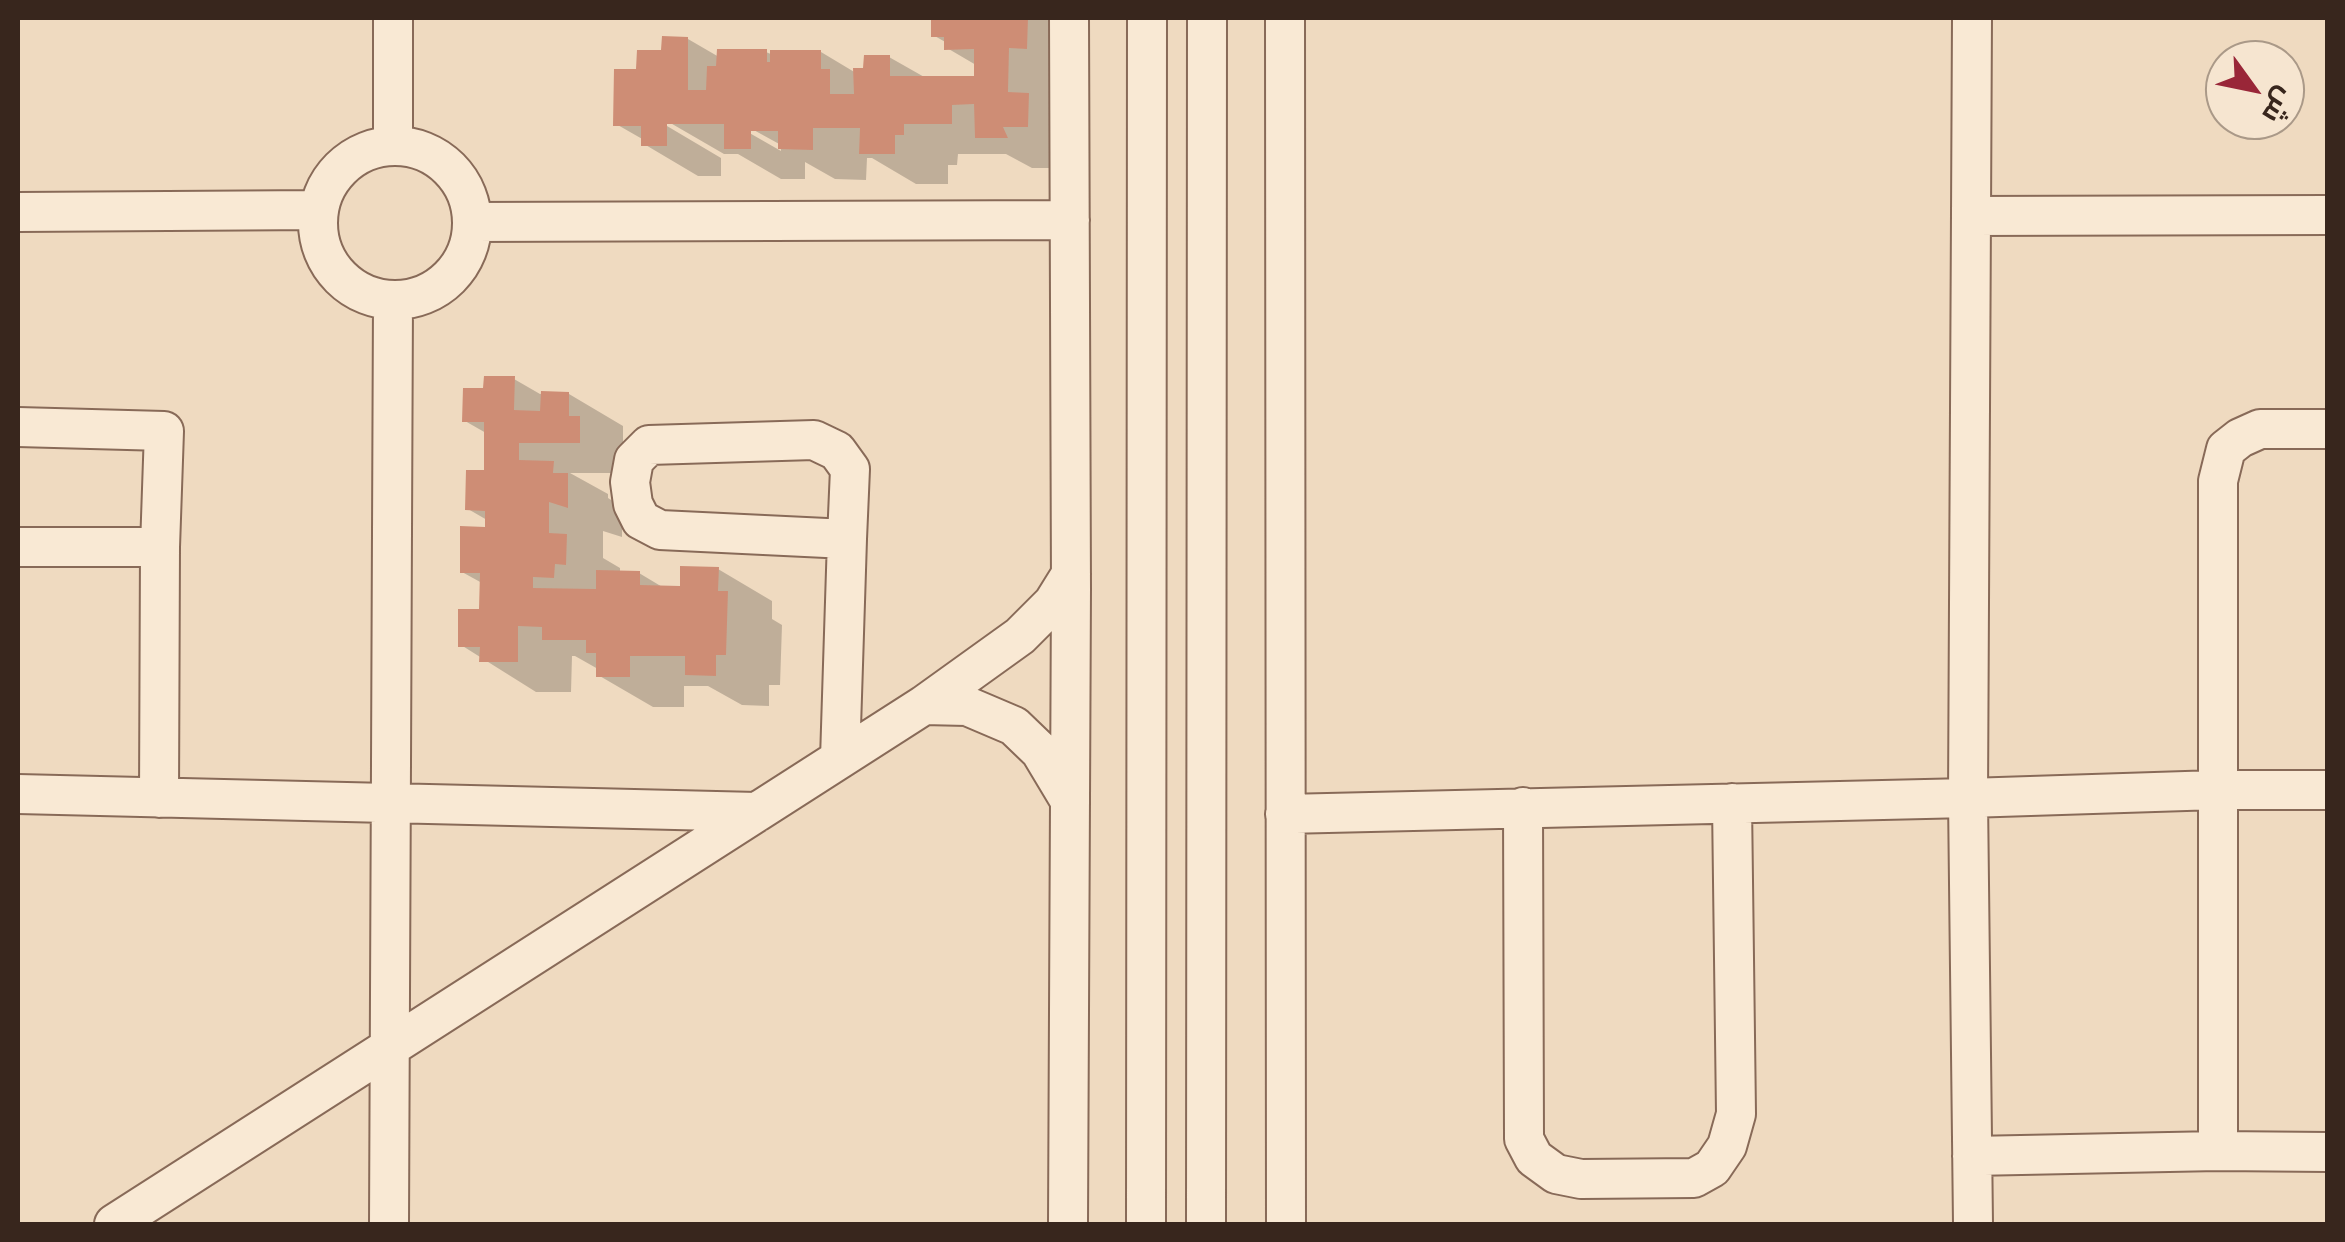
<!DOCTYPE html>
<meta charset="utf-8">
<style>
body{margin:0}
#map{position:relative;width:2345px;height:1242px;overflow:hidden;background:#efdac0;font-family:"Crimson Pro",Cairo,serif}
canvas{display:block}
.frame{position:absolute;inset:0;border:20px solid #38261d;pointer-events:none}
.north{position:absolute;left:2205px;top:40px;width:100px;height:100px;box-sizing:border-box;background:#f6e5d0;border:2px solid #a98;border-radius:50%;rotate:123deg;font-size:28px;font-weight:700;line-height:40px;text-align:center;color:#38261d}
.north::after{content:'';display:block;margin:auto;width:35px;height:45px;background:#992638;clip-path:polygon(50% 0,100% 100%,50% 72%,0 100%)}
</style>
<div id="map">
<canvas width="2345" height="1242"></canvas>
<div class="frame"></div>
<div class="north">ش</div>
</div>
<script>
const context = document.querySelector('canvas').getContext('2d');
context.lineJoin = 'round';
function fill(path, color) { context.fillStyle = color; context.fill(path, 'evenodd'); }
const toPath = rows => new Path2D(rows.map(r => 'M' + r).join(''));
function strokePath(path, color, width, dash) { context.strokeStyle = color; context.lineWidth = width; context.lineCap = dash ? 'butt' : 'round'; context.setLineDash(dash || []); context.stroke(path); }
fill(toPath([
 [934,18,1066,18,1060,168,1032,168,1006,154,958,154,957,165,948,165,948,184,916,184,872,158,867,158,866,180,835,179,805,162,805,179,781,179,738,154,724,154,667,121,667,126,721,158,721,176,698,176,644,144,644,140,616,124,639,72,688,39,719,57,766,52,773,55,821,52,856,73,866,70,889,57,926,78,976,78,976,65,947,48,947,43,933,35],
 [741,123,781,145,781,151,739,127],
 [514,379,540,394,569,394,623,426,623,443,634,450,634,473,570,473,608,494,608,498,622,507,622,537,603,531,603,558,620,568,620,573,639,573,664,588,682,588,718,569,772,601,772,619,782,625,780,685,769,685,769,706,742,705,708,686,684,686,684,707,653,707,598,675,598,669,575,656,572,656,571,692,536,692,461,645,481,612,482,583,462,572,487,529,487,520,468,509,486,472,486,433,465,421,486,391]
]), '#0003');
fill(toPath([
 [931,18,1028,18,1027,49,1009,48,1008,92,1029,93,1028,127,1003,127,1008,138,975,138,974,104,952,105,952,124,904,124,904,135,895,135,895,154,859,154,860,128,813,128,813,150,778,149,778,131,751,131,751,149,724,149,724,124,667,124,667,146,641,146,641,126,613,126,614,69,636,69,637,50,661,50,662,36,688,37,688,90,706,90,707,66,716,66,717,49,767,49,767,62,770,62,770,50,821,50,821,69,830,69,830,94,854,94,853,68,863,68,864,55,890,55,890,76,974,76,974,49,944,50,944,37,931,37],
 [484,376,515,376,514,410,540,411,541,391,569,392,569,416,580,416,580,443,519,443,519,460,554,461,553,473,568,473,568,508,549,502,549,533,567,534,566,565,555,564,554,578,533,577,533,588,596,589,596,570,640,571,640,585,680,586,680,566,719,567,718,591,728,591,726,655,716,655,716,676,685,675,685,656,630,656,630,677,596,677,596,653,586,653,586,640,542,640,542,627,518,626,518,662,479,662,480,647,458,647,458,609,479,609,480,573,460,573,460,526,485,527,485,511,465,510,466,470,484,470,484,422,462,422,463,388,483,388]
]), '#ce8d75');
const minor = toPath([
 [1285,18,1286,1224],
 [1972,18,1968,798,1973,1224],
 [393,145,393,18],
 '318 223a77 77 0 1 1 154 0a77 77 0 1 1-154 0Z',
 [18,212,318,210],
 [1971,216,2328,215],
 [472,222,1070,220],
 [18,427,164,431,160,547,159,798],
 [18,547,160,547],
 [840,759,847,539,850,469,837,451,814,440,649,445,634,460,630,482,633,504,641,520,660,530,847,539],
 [18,794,757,812],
 [1070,801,1040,751,1014,726,967,706,924,705,1020,636,1053,603,1071,574],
 [1523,807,1524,1139,1534,1158,1556,1174,1581,1179,1694,1178,1712,1168,1727,1146,1736,1114,1732,803],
 [1285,814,1968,798,2217,790,2328,790],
 [2218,1151,2218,481,2226,449,2240,438,2260,429,2328,429],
 [1972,1156,2218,1151,2328,1152],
 [114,1224,924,705],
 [389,1224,393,301],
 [1068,1224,1071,588,1069,18],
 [1146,1224,1147,18],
 [1206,1224,1207,18]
]);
strokePath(minor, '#886a58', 42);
strokePath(minor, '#f9e9d4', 38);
</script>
